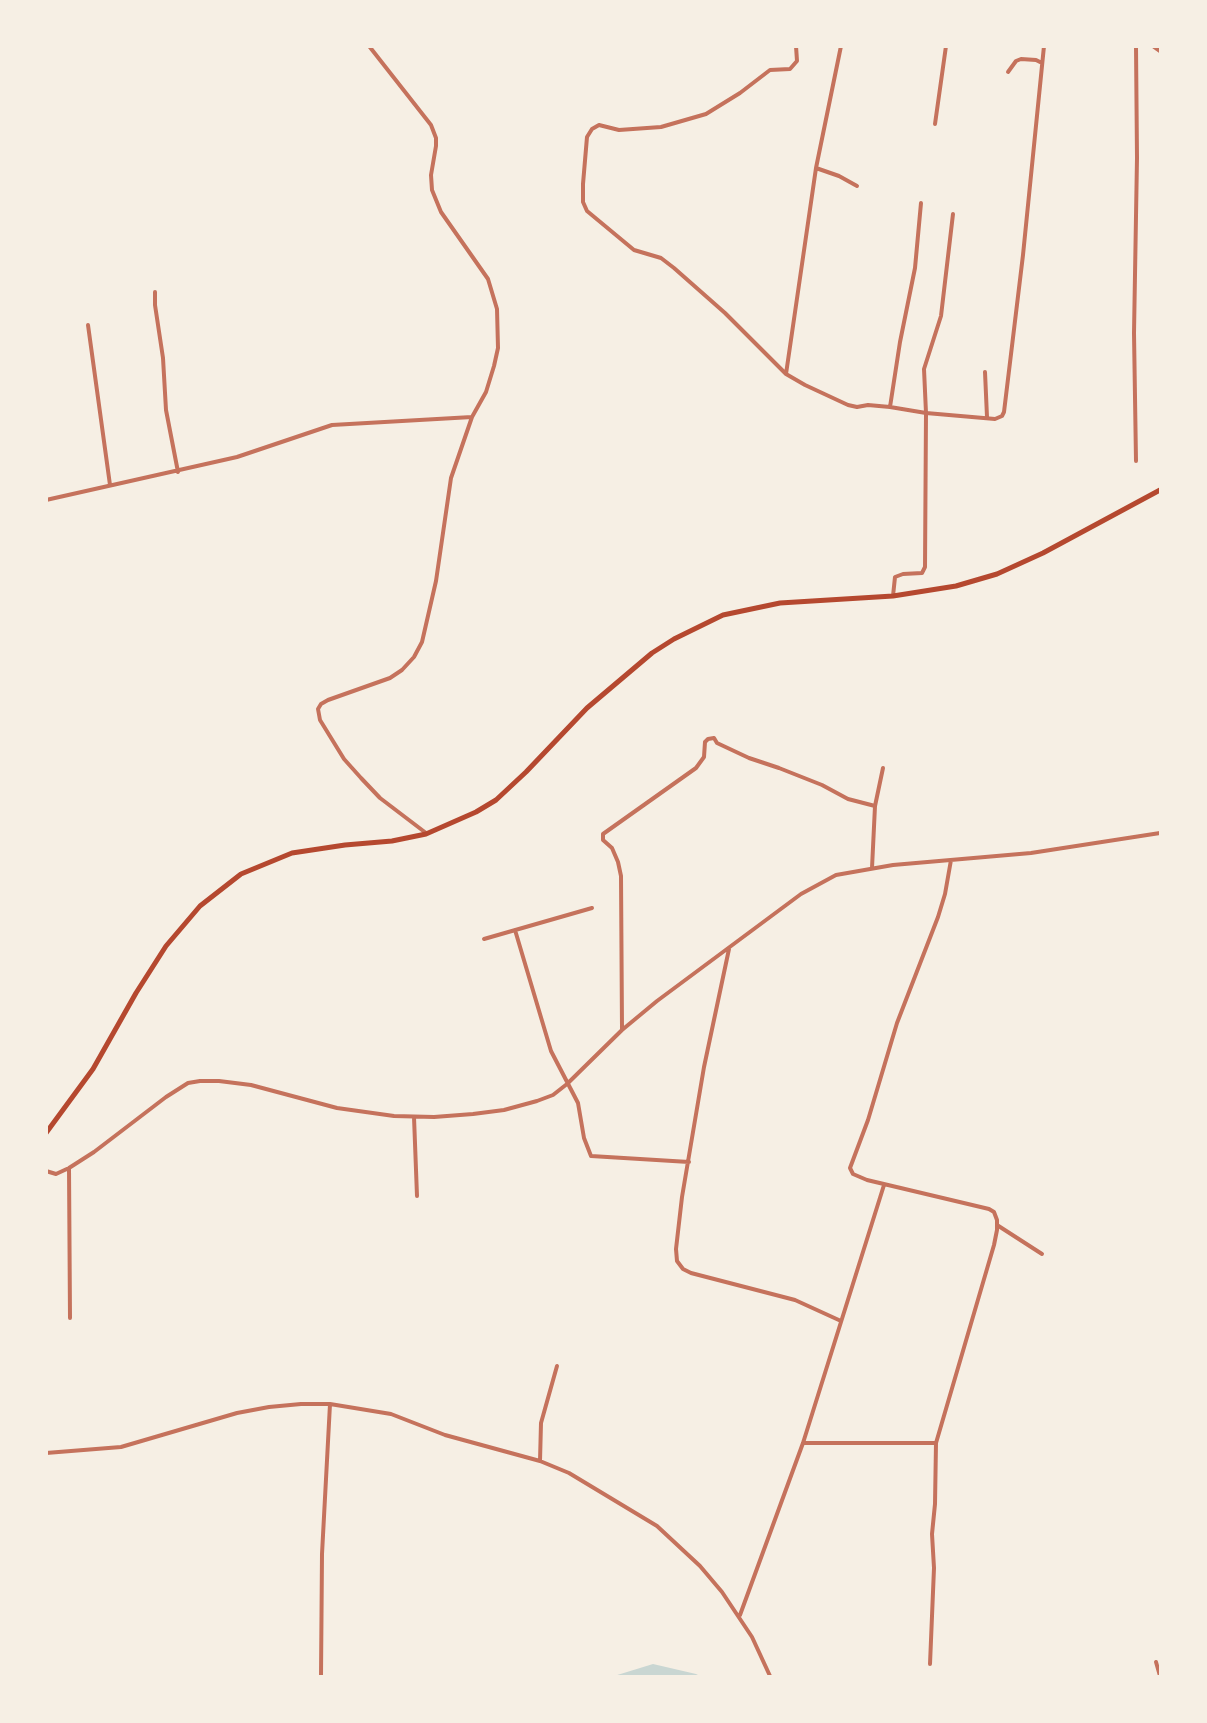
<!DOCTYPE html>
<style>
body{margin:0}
#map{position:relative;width:1207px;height:1723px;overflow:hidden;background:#f6efe4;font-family:Literata,serif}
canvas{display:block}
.frame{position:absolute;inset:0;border:48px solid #f6efe4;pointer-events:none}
</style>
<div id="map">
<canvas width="1207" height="1723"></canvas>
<div class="frame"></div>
</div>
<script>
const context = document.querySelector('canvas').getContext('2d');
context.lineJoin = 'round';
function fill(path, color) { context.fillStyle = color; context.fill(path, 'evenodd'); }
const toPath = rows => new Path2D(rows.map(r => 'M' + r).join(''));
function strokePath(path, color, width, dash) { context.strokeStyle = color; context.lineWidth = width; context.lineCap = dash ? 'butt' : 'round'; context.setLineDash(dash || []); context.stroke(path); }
fill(toPath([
 [653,1664,696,1674,700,1676,614,1676]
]), '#c9d6d2');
strokePath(toPath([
 [369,46,431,125,436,138,436,146,431,175,432,190,441,212,488,279,497,309,498,348,494,366,486,392,472,417,451,478,436,581,422,642,414,657,402,670,390,678,328,700,321,704,318,709,320,720,344,759,361,778,380,798,426,833],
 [796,46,797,61,790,69,770,70,740,93,706,114,661,127,619,130,599,125,592,129,587,137,583,184,583,202,587,211,634,250,661,258,674,268,725,313,786,374,805,385,848,405,857,407,868,405,890,407,926,413,995,419,1002,416,1004,412,1023,255,1044,46],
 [1136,46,1137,158,1134,333,1136,461],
 [1153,46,1160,51],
 [1008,72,1016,61,1021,59,1036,60,1042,63],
 [935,124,946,46],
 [816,168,839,176,857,186],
 [155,292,155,305,163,358,166,410,178,472],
 [88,325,110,485],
 [985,372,987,417],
 [786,374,816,168,841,46],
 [890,407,900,342,915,268,921,203],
 [46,500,237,457,332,425,472,417],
 [893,596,895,577,903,574,922,573,925,567,926,413,924,369,941,316,953,214],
 [872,868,875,806,883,768],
 [515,930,551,1051,578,1103,584,1138,591,1156,689,1162],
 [484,939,592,908],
 [729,949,704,1067,682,1197,676,1249,677,1261,683,1269,691,1273,795,1300,841,1321],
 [622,1029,621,876,618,862,612,848,603,840,603,834,696,768,704,757,705,742,708,739,714,738,717,743,749,758,779,768,822,785,848,799,875,806],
 [414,1117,417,1196],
 [69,1168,70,1318],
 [46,1171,56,1174,69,1168,94,1152,166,1097,188,1083,200,1081,219,1081,251,1085,337,1108,394,1116,434,1117,473,1114,504,1110,537,1101,553,1095,567,1084,622,1030,657,1001,801,894,836,875,893,865,1031,853,1160,833],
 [997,1225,1042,1254],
 [803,1443,936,1443],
 [46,1453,121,1447,237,1413,269,1407,301,1404,330,1404,391,1414,445,1435,540,1461,569,1473,657,1526,700,1566,722,1592,752,1637,770,1676],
 [540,1461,541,1423,557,1366],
 [740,1615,803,1443,884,1185],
 [1156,1662,1160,1676],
 [930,1664,934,1568,932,1534,935,1504,936,1443,994,1245,997,1230,997,1220,994,1212,989,1209,867,1180,853,1174,850,1168,868,1120,897,1023,938,917,945,894,951,860],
 [321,1676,322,1554,330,1404]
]), '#c5725c', 4);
strokePath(toPath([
 [46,1133,93,1069,136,993,166,946,200,906,241,874,292,853,345,845,392,841,426,834,476,812,496,800,526,772,587,708,652,653,674,639,723,615,780,603,893,596,956,586,997,574,1043,553,1160,490]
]), '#b5482f', 5);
</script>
